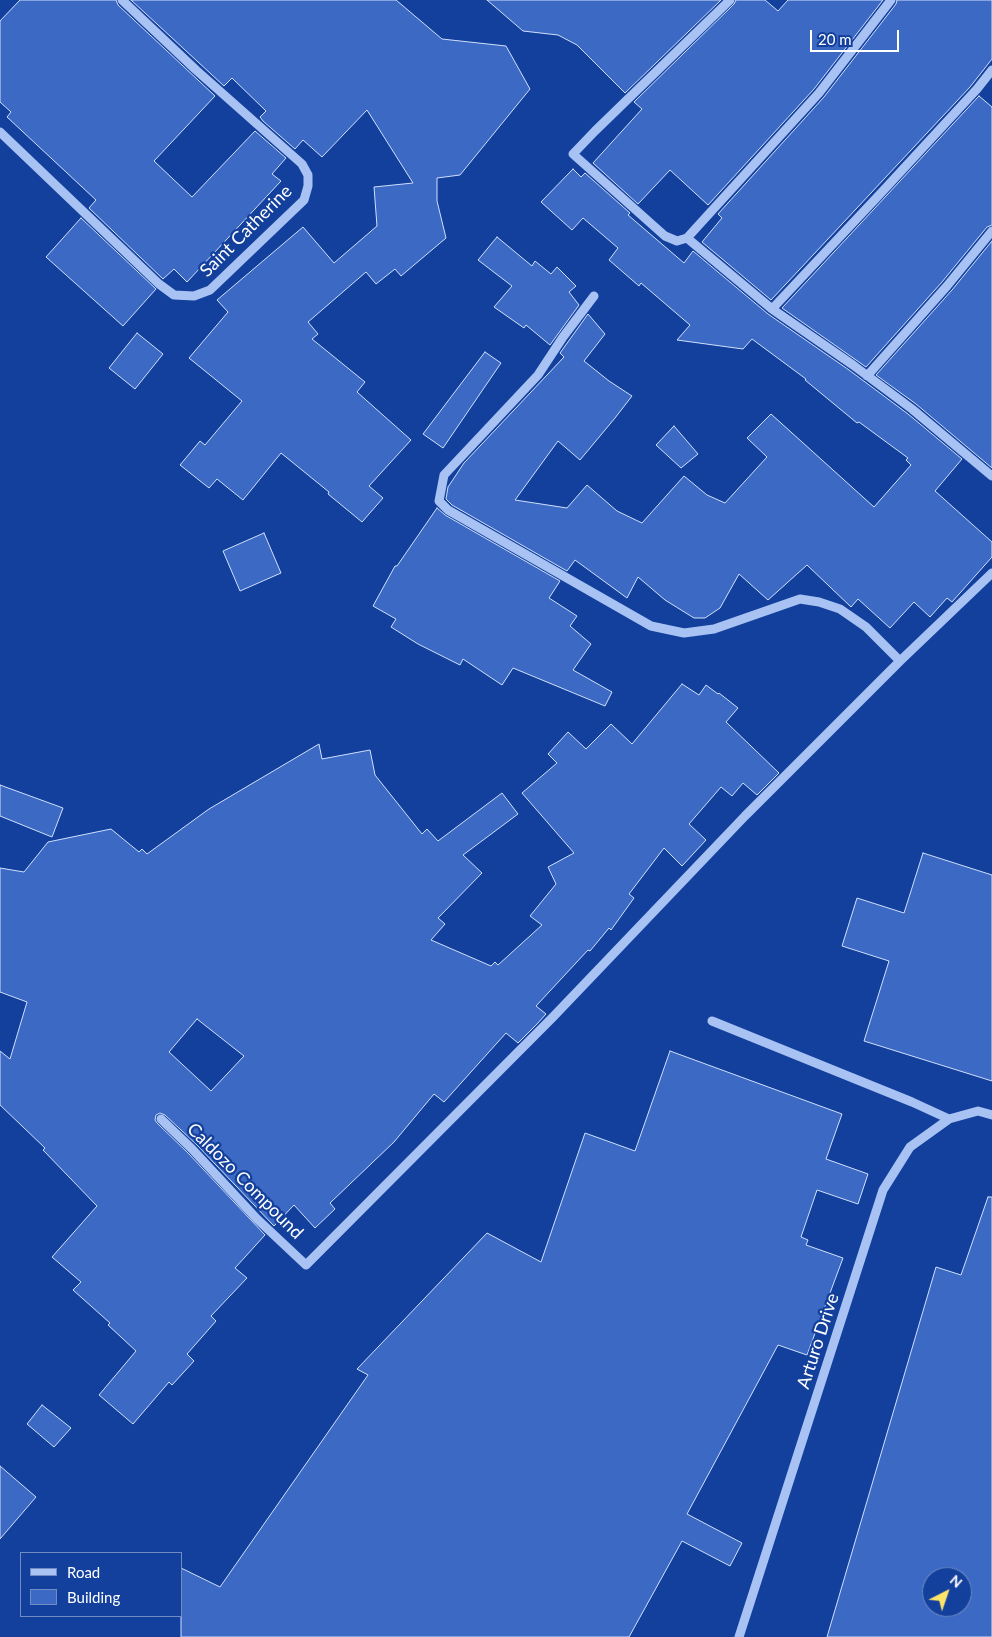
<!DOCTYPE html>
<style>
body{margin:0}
#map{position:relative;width:992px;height:1637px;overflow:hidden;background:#13409c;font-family:Lato,sans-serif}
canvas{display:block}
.legend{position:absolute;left:20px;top:1552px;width:162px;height:65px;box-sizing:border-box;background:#13409c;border:1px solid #718cc4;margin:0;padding:6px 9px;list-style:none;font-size:15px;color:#fff}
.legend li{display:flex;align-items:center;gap:10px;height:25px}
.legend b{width:25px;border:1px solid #718cc4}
.north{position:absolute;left:922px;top:1567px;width:50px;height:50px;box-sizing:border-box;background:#13409c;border:1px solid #718cc4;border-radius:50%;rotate:41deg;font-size:14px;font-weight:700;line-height:20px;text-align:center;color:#fff}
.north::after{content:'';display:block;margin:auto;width:18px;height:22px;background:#ffe46b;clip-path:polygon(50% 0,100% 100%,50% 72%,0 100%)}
.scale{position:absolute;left:810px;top:30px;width:89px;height:22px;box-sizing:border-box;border:2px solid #fff;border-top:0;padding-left:6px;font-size:15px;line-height:18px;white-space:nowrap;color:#fff;-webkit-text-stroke:4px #13409c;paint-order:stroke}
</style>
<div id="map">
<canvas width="992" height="1637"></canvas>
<ul class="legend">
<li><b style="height:6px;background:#a8c2f4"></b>Road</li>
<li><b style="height:14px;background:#3c69c3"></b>Building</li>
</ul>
<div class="north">N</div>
<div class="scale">20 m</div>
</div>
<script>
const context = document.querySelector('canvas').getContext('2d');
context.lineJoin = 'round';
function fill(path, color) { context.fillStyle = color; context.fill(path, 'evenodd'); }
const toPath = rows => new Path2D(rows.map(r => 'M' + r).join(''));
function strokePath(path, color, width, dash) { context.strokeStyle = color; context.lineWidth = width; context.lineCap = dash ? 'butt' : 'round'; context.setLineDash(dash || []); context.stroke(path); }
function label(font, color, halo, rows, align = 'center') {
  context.font = font + ' Lato,sans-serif'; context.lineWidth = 4.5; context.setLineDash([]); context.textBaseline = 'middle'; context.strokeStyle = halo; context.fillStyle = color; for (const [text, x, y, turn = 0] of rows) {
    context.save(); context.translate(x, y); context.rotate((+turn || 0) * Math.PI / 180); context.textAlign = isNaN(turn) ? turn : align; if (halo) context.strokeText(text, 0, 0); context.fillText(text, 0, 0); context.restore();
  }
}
const building = toPath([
 [20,0,116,0,118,5,215,96,154,161,192,197,255,131,286,158,272,174,281,181,187,282,174,269,163,279,89,208,96,200,7,117,11,112,0,102,0,21,20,0],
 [131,0,396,0,442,39,506,46,530,89,460,175,437,178,437,201,446,238,401,276,395,269,376,284,366,272,308,322,318,334,312,339,365,382,357,392,411,440,369,486,383,498,362,522,328,494,329,492,281,453,243,500,217,479,209,488,180,465,200,441,205,445,242,401,189,358,228,312,217,300,303,227,334,263,377,226,374,187,413,183,367,110,322,157,303,140,295,149,263,121,260,117,266,111,232,78,224,86,131,0],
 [487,0,721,0,625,93,577,45,558,35,523,31,487,0],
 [736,0,765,0,778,11,788,0,883,0,814,89,708,205,670,170,638,204,593,163,642,109,634,102,734,4,736,0],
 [897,0,992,0,992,59,970,87,771,300,702,242,722,218,718,214,824,97,896,4,897,0],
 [979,96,992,107,992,225,987,227,942,282,866,367,782,308,979,96],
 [573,169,581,177,585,173,630,213,628,215,684,263,693,251,768,314,849,370,908,414,962,459,935,491,992,542,992,557,952,602,947,598,930,617,914,602,890,628,858,599,851,607,807,565,768,600,739,574,720,608,705,618,694,618,665,600,638,577,627,598,575,560,567,571,452,505,446,499,448,487,464,463,564,357,560,353,588,314,605,334,584,361,609,381,632,396,615,418,580,460,558,441,515,500,567,508,587,485,617,511,642,523,684,476,707,495,725,503,767,457,747,438,771,414,874,507,911,465,906,460,908,458,859,422,857,423,805,380,806,379,752,339,743,349,677,340,690,325,641,283,639,286,609,260,618,248,583,218,572,230,541,202,573,169],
 [81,218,156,289,123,326,46,257,81,218],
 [497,237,532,266,535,261,551,274,557,267,576,286,569,292,579,305,550,345,526,325,524,328,494,307,512,286,478,260,497,237],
 [992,241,992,468,916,404,876,375,952,290,992,241],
 [137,333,163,354,135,389,109,368,137,333],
 [485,352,501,363,443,448,423,434,485,352],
 [674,426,698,454,681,468,656,445,674,426],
 [437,508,445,515,560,581,549,598,577,616,570,626,591,644,573,670,612,692,605,706,513,668,502,685,463,659,460,665,418,644,391,627,396,619,373,606,395,566,397,566,437,508],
 [264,533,281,573,240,591,223,551,264,533],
 [682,684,699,695,706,685,718,694,719,693,738,708,726,722,779,773,757,795,743,783,732,796,721,787,689,824,706,840,682,866,664,848,629,894,634,898,611,930,609,928,590,951,588,950,536,1006,546,1014,537,1024,518,1043,506,1033,444,1102,434,1094,394,1142,330,1203,335,1209,315,1228,294,1205,274,1226,197,1145,165,1115,160,1113,156,1115,155,1120,157,1123,188,1153,265,1235,235,1268,247,1278,211,1316,216,1321,187,1354,194,1361,172,1385,169,1382,133,1424,99,1395,136,1351,108,1325,110,1323,73,1290,81,1282,52,1257,97,1206,43,1150,45,1148,0,1105,0,1051,10,1059,27,1002,0,992,0,868,24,872,48,842,111,829,139,852,142,849,147,854,209,809,319,744,322,759,370,750,375,775,422,834,427,829,438,841,502,793,518,814,463,855,482,873,438,918,445,924,431,940,491,966,495,962,498,965,542,925,530,916,556,884,548,867,574,853,522,793,557,763,548,754,568,732,586,749,611,724,632,744,682,684],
 [197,1019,244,1056,211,1091,169,1052,197,1019],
 [0,785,63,808,52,837,0,816,0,785],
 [923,853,992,875,992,1081,864,1041,889,961,842,946,857,898,904,913,923,853],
 [670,1051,842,1114,826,1159,868,1174,858,1204,817,1190,801,1237,808,1240,806,1245,843,1258,807,1355,778,1345,687,1514,742,1543,730,1566,682,1541,629,1637,181,1637,181,1568,220,1587,368,1375,357,1369,487,1233,541,1262,585,1133,635,1151,670,1051],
 [988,1197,992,1197,992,1637,827,1637,936,1267,961,1275,988,1197],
 [932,1577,962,1577,962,1607,932,1607,932,1577],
 [42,1405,71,1428,54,1447,27,1424,42,1405],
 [0,1466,36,1497,0,1539,0,1466]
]);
fill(building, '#3c69c3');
strokePath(building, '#d0e0fd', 1);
strokePath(toPath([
 [891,0,819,93,687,238,772,309,853,365,912,409,992,476],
 [0,132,159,284,174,295,194,296,210,290,304,200,308,186,308,175,302,164,196,70,122,0],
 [687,238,677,241,665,236,573,154,595,131,730,0],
 [594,296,563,337,538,375,444,475,439,501,448,510,651,626,684,633,714,629,800,599,819,602,840,609,866,627,900,661],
 [772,309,881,193,977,89,992,70],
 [867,376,947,286,992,231],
 [712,1021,912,1102,949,1119],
 [161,1119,192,1149,257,1219,306,1265,553,1017,745,816,900,661,992,573],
 [739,1637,883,1190,910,1147,949,1119,978,1111,992,1115]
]), '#a8c2f4', 9);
label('18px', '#fff', '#13409c', [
 ["Saint Catherine",246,231,-45],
 ["Caldozo Compound",245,1181,45],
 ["Arturo Drive",818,1341,-72]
]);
</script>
